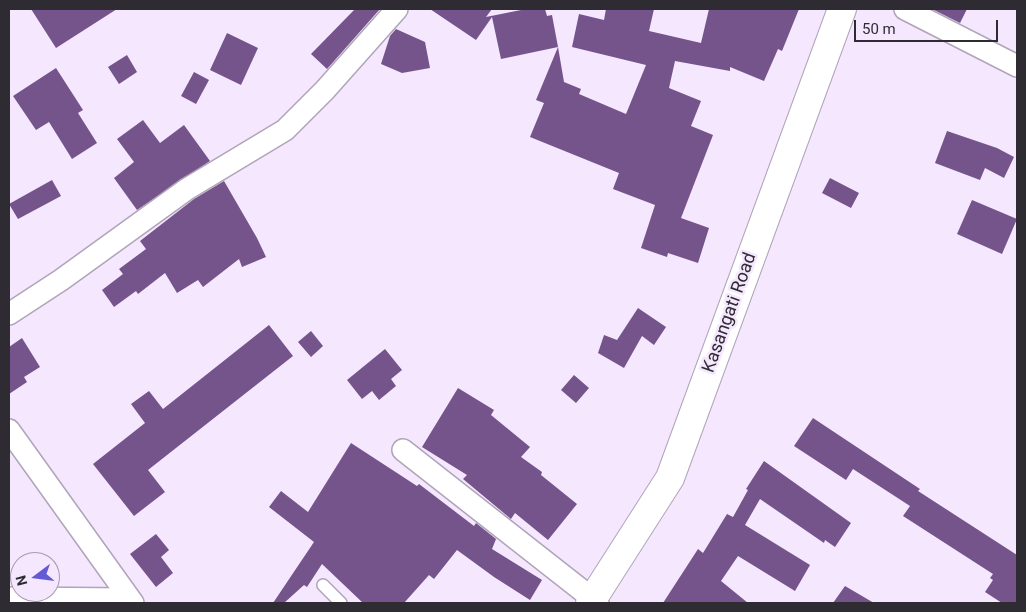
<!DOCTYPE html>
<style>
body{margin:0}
#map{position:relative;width:1026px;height:612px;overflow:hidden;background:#f4e7fe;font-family:Roboto,sans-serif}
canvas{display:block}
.frame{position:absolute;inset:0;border:10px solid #2f2b33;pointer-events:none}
.north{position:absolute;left:10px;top:552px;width:50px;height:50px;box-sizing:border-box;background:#f4e7fe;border:1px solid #a59cad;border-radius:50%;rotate:255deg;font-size:14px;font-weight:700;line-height:20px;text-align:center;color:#2f2b33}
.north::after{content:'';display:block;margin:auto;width:18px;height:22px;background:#645bd4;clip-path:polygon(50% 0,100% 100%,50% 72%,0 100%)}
.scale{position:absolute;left:854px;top:20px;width:144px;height:22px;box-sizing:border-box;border:2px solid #2f2b33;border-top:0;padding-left:6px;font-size:15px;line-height:18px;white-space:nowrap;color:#2f2b33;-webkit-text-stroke:4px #f4e7fe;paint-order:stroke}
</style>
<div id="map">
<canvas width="1026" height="612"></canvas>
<div class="frame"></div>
<div class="north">N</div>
<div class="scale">50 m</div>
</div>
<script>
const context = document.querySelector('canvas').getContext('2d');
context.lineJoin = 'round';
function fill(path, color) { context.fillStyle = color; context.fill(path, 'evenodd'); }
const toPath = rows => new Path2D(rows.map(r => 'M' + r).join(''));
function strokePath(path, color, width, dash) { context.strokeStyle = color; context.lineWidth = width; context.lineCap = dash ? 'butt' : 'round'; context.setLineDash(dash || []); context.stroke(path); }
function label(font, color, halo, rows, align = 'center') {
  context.font = font + ' Roboto,sans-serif'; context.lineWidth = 5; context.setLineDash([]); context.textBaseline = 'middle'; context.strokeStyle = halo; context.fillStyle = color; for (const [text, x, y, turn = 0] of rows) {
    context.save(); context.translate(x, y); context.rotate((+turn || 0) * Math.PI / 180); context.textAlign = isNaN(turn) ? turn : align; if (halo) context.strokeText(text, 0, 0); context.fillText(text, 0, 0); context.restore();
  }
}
fill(toPath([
 [31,9,117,9,56,48],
 [355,9,380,9,327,69,311,54],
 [430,9,492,9,486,17,526,9,545,9,547,16,552,15,558,47,501,59,492,17,476,40],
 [606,9,654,9,649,31,701,43,709,9,799,9,782,51,778,49,764,81,730,67,730,71,675,61,669,88,701,101,691,126,713,135,681,218,709,228,698,263,668,253,667,257,641,248,655,205,613,189,619,173,530,137,544,103,536,100,558,47,564,82,581,89,579,94,626,114,646,65,572,47,579,14,604,20],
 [932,9,967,9,960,23],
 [396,29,425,42,430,68,402,73,381,64,390,36],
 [227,33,258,48,241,85,210,70],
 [127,55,137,72,119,84,108,67],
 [56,68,83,110,78,113,97,143,72,159,49,122,36,130,13,96],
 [194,72,209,80,196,104,181,96],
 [143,120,160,143,184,125,210,161,137,210,114,178,134,162,117,139],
 [947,131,997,148,1014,157,1004,178,985,168,980,180,935,163],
 [830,178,859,193,851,208,822,193],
 [52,180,61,196,18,219,9,204],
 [224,181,257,238,266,257,242,267,239,259,203,287,198,280,177,293,165,273,138,294,136,291,114,307,102,290,123,274,119,269,146,249,140,241,194,199],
 [972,200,1017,219,1002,254,957,234],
 [638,308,666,327,654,345,642,336,624,368,598,353,604,335,617,340],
 [269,325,293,356,148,470,165,492,134,516,93,464,145,423,131,404,149,391,163,409],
 [311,331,323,346,311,357,298,342],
 [22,338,40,367,24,377,27,382,9,394,9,347],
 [385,349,402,370,391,379,396,386,379,400,372,391,362,399,347,380],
 [574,375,589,388,576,403,561,390],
 [458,388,494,410,491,415,530,447,521,457,542,472,541,475,577,504,548,540,515,513,511,519,463,479,467,475,422,447],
 [813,418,920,489,918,491,1017,555,1017,603,1002,603,985,592,993,580,990,578,993,574,903,516,910,506,853,469,846,480,794,446],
 [351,443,417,486,419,484,474,526,476,523,496,539,492,549,542,580,530,600,494,577,457,550,434,579,429,575,404,603,363,603,322,564,307,587,304,585,284,603,273,603,314,542,269,507,281,491,308,512],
 [764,461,851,523,835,547,825,540,824,543,760,499,745,525,810,565,795,591,738,556,721,581,748,603,663,603,698,549,703,553,727,514,733,517,748,490,746,489],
 [156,534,169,550,161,557,173,573,156,587,130,554],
 [845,586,874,603,833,603]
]), '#75548c');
const lane = toPath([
 [323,585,341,603]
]);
const street = toPath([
 [905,9,1017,66],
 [9,314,61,280,187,189,285,130,325,90,397,9],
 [9,430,133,603],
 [403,450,598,603],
 [9,598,128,599]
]);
const secondary = toPath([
 [590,603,670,478,842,9]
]);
strokePath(lane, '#b0a4b9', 14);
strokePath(street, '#b0a4b9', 24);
strokePath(secondary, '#b0a4b9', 30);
strokePath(lane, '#fff', 11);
strokePath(street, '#fff', 21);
strokePath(secondary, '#fff', 28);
label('18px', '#2f2b33', '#f4e7fe', [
 ["Kasangati Road",730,313,-70]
]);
</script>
